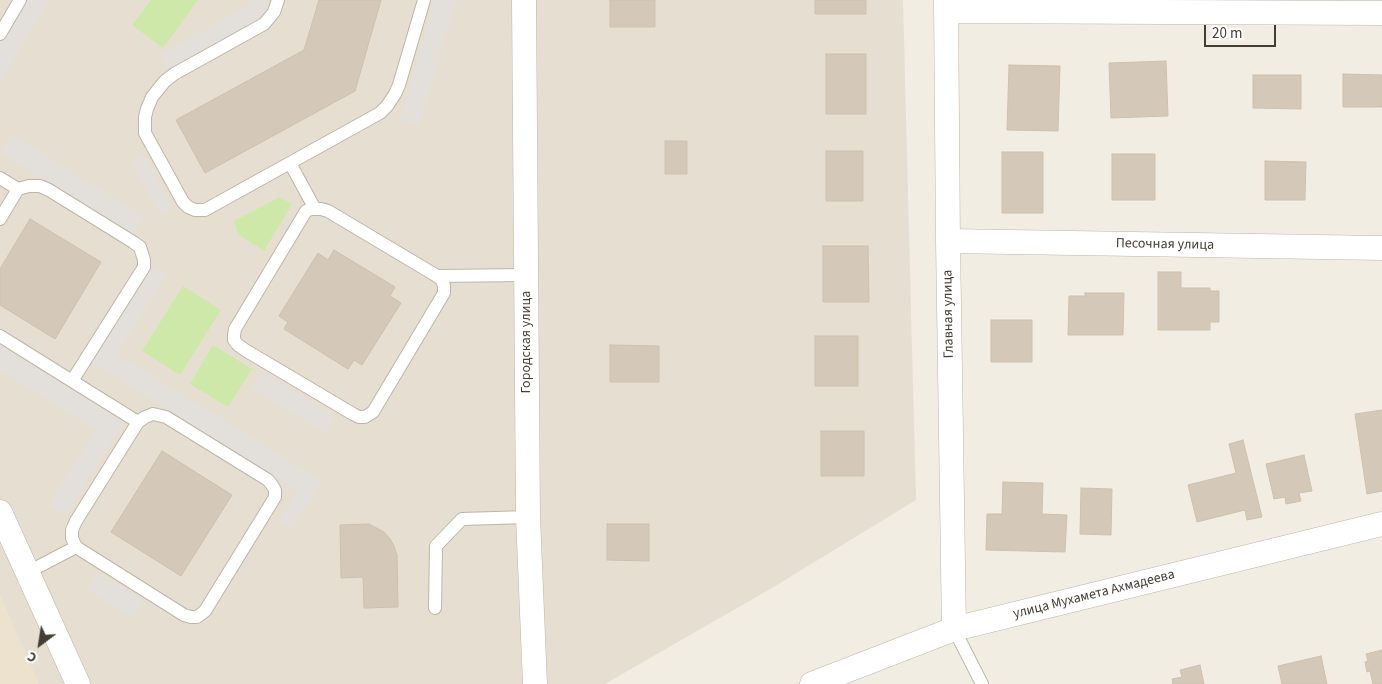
<!DOCTYPE html>
<meta charset="utf-8">
<style>
body{margin:0}
#map{position:relative;width:1382px;height:684px;overflow:hidden;background:#f2ede3;font-family:"Source Sans 3",sans-serif}
canvas{display:block}
.north{position:absolute;left:15px;top:619px;width:50px;height:50px;-webkit-text-stroke:4px #fff;paint-order:stroke;rotate:211deg;font-size:14px;font-weight:700;line-height:20px;text-align:center;color:#443d33}
.north::after{content:'';display:block;margin:auto;width:18px;height:22px;background:#443d33;clip-path:polygon(50% 0,100% 100%,50% 72%,0 100%)}
.scale{position:absolute;left:1204px;top:25px;width:72px;height:22px;box-sizing:border-box;border:2px solid #443d33;border-top:0;padding-left:6px;font-size:15px;line-height:18px;white-space:nowrap;color:#443d33;-webkit-text-stroke:4px #fff;paint-order:stroke}
</style>
<div id="map">
<canvas width="1382" height="684"></canvas>
<div class="north">С</div>
<div class="scale">20 m</div>
</div>
<script>
const context = document.querySelector('canvas').getContext('2d');
context.lineJoin = 'round';
function fill(path, color) { context.fillStyle = color; context.fill(path, 'evenodd'); }
const toPath = rows => new Path2D(rows.map(r => 'M' + r).join(''));
function strokePath(path, color, width, dash) { context.strokeStyle = color; context.lineWidth = width; context.lineCap = dash ? 'butt' : 'round'; context.setLineDash(dash || []); context.stroke(path); }
function label(font, color, halo, rows, align = 'center') {
  context.font = font + ' "Source Sans 3",sans-serif'; context.lineWidth = 5; context.setLineDash([]); context.textBaseline = 'middle'; context.strokeStyle = halo; context.fillStyle = color; for (const [text, x, y, turn = 0] of rows) {
    context.save(); context.translate(x, y); context.rotate((+turn || 0) * Math.PI / 180); context.textAlign = isNaN(turn) ? turn : align; if (halo) context.strokeText(text, 0, 0); context.fillText(text, 0, 0); context.restore();
  }
}
fill(toPath([
 [0,0,903,0,916,500,772,588,605,684,0,684]
]), '#e6dfd1');
fill(toPath([
 [0,594,39,684,0,684]
]), '#ece2cd');
fill(toPath([
 [151,0,198,0,163,48,132,25],
 [280,197,292,204,264,251,239,235,234,221],
 [183,286,221,310,180,375,142,351],
 [213,345,252,369,228,407,190,384]
]), '#cee8aa');
fill(toPath([
 [25,0,49,0,0,83,0,42],
 [251,0,268,0,263,17,168,70,160,54,250,5],
 [435,0,456,0,419,126,400,120],
 [11,134,144,217,133,235,0,152],
 [144,154,173,208,161,215,131,161],
 [153,266,167,274,117,354,322,481,293,528,280,520,298,491,92,362],
 [0,345,124,422,66,515,49,505,96,430,0,370],
 [262,372,336,416,326,433,252,389],
 [98,572,144,601,133,618,87,589]
]), '#e3e0dc');
const building = toPath([
 [319,0,381,0,355,91,205,173,176,120,304,50,319,0],
 [610,0,655,0,655,27,610,27,610,0],
 [815,0,866,0,866,14,815,14,815,0],
 [826,54,866,54,866,114,826,114,826,54],
 [1166,61,1168,116,1111,118,1109,63,1166,61],
 [1009,65,1060,66,1058,131,1007,130,1009,65],
 [1343,74,1382,75,1382,107,1343,107,1343,74],
 [1253,75,1301,75,1301,109,1253,108,1253,75],
 [665,141,687,141,687,174,665,174,665,141],
 [826,151,863,151,863,201,826,201,826,151],
 [1002,152,1043,152,1043,213,1002,213,1002,152],
 [1112,154,1155,154,1155,200,1112,200,1112,154],
 [1265,161,1306,162,1305,200,1265,200,1265,161],
 [30,219,101,262,55,339,0,305,0,269,30,219],
 [823,246,868,246,869,302,823,302,823,246],
 [334,250,395,287,390,296,401,303,362,365,354,360,348,369,284,329,288,322,279,316,318,253,328,260,334,250],
 [1158,272,1181,272,1181,288,1210,288,1210,291,1219,291,1219,322,1210,322,1210,330,1158,330,1158,272],
 [1085,293,1124,293,1123,335,1068,335,1069,296,1085,296,1085,293],
 [991,320,1032,320,1032,362,991,362,991,320],
 [815,336,858,336,858,386,815,386,815,336],
 [610,345,659,346,659,382,610,382,610,345],
 [1382,410,1382,491,1367,494,1355,414,1382,410],
 [821,431,864,431,864,476,821,476,821,431],
 [1243,440,1262,517,1247,520,1245,510,1197,522,1188,485,1236,473,1229,444,1243,440],
 [162,451,232,495,181,576,111,532,162,451],
 [1304,455,1312,491,1299,493,1301,501,1286,504,1285,497,1274,499,1266,464,1304,455],
 [1003,482,1043,483,1042,514,1067,515,1065,552,986,550,987,514,1002,514,1003,482],
 [1081,488,1112,489,1111,535,1080,534,1081,488],
 [369,524,384,532,390,539,394,546,397,555,398,607,364,608,363,577,341,578,340,525,369,524],
 [607,524,649,524,649,561,607,560,607,524],
 [1382,650,1382,684,1373,684,1370,671,1367,672,1365,662,1368,661,1366,654,1382,650],
 [1321,656,1327,684,1282,684,1278,666,1321,656],
 [1200,665,1204,684,1172,684,1173,684,1172,679,1182,677,1180,670,1200,665]
]);
fill(building, '#d4c9b9');
strokePath(building, '#cfc0ac', 1);
const service = toPath([
 [278,0,274,12,264,24,174,74,165,81,152,97,147,109,145,117,145,133,183,202,188,207,195,210,205,210,380,113,387,106,395,94,399,85,424,0],
 [0,34,20,0],
 [290,163,315,209],
 [0,178,18,189],
 [311,209,321,209,328,211,437,276,442,280,444,286,444,293,373,412,365,417,359,417,353,414,245,350,238,345,234,340,234,335,235,329,306,211,311,209],
 [0,219,18,189,29,186,40,186,49,190,133,242,140,247,144,260,144,267,72,381,0,336],
 [437,276,526,275],
 [72,381,138,422],
 [153,414,166,417,268,480,272,485,275,490,275,497,272,502,205,611,197,617,191,617,184,615,76,547,72,538,72,530,76,521,138,422,145,417,153,414],
 [28,572,76,547],
 [435,608,436,546,462,519,528,517],
 [954,629,982,684]
]);
const minor = toPath([
 [524,0,528,517,535,684],
 [946,0,948,241,954,629],
 [946,11,1382,13],
 [948,241,1382,248],
 [0,512,78,684],
 [812,684,954,629,1382,524]
]);
strokePath(service, '#beb5a6', 14);
strokePath(minor, '#beb5a6', 25);
strokePath(service, '#fff', 12);
strokePath(minor, '#fff', 24);
label('14px', '#443d33', '#fff', [
 ["Песочная улица",1165,245,1],
 ["Главная улица",949,314,-91],
 ["Городская улица",527,342,-90],
 ["улица Мухамета Ахмадеева",1094,595,-14]
]);
</script>
